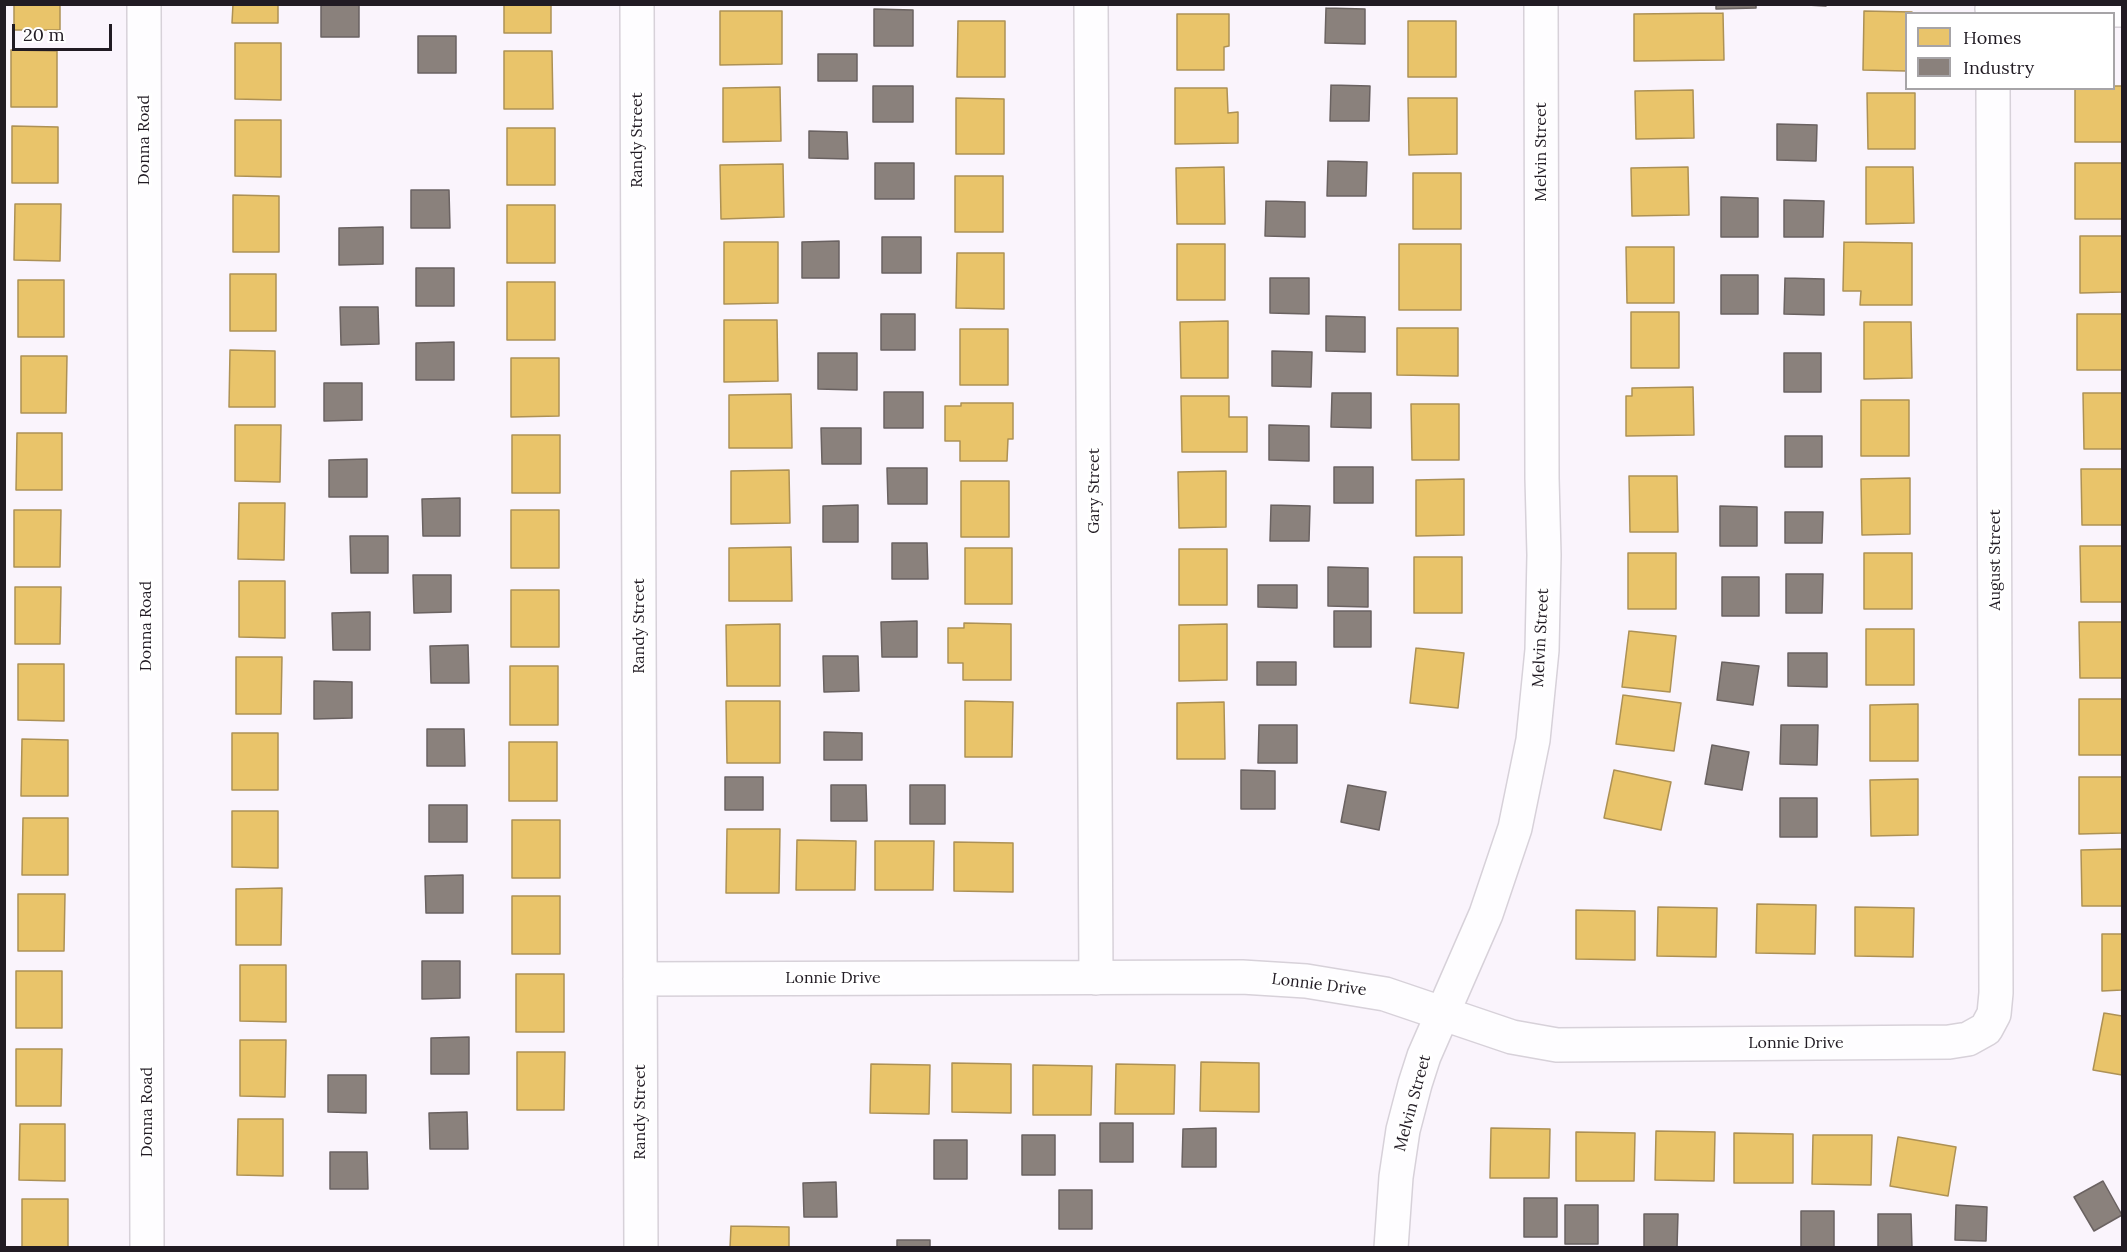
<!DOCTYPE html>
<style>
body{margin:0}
#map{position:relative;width:2127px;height:1252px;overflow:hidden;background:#faf4fc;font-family:Lora,serif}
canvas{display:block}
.frame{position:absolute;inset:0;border:6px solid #211b23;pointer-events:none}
.legend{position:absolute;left:1905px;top:12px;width:210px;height:78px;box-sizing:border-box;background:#fff;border:2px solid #a6a4a7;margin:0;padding:8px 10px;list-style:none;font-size:18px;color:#211b23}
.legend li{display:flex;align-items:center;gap:12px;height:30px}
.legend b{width:30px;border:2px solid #a6a4a7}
.scale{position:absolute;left:12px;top:24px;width:100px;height:27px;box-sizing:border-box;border:3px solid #211b23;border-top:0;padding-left:8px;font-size:18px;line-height:21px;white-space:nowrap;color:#211b23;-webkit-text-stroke:4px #fff;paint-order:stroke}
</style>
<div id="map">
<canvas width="2127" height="1252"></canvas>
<div class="frame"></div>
<ul class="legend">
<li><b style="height:16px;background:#e9c46a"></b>Homes</li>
<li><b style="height:16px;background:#8a817c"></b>Industry</li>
</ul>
<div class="scale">20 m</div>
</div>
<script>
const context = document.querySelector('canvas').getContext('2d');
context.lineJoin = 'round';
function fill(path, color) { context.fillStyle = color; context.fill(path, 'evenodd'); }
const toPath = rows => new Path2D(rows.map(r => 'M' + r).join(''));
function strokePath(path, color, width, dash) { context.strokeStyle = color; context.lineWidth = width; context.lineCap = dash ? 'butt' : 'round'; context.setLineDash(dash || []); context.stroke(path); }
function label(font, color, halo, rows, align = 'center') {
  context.font = font + ' Lora,serif'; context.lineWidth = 6; context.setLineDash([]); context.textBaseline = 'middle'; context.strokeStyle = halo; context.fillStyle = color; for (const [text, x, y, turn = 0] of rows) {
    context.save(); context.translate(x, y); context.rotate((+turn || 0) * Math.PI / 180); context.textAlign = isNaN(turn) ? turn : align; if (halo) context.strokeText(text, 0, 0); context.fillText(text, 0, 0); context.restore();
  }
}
const homes = toPath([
 [14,4,60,4,60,30,14,30,14,4],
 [233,4,278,4,278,23,232,23,233,4],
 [504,4,551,4,551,33,504,33,504,4],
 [720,11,782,11,782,64,720,65,720,11],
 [1864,11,1912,12,1912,14,1906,14,1906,71,1863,70,1864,11],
 [1723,13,1724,60,1634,61,1634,14,1723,13],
 [1177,14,1229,14,1229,46,1224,47,1224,70,1177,70,1177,14],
 [958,21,1005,21,1005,77,957,77,958,21],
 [1408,21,1456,21,1456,77,1408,77,1408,21],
 [235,43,281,43,281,100,235,99,235,43],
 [11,50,57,51,57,107,11,107,11,50],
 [504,51,552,51,553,109,504,109,504,51],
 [2114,86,2122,86,2122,142,2075,142,2075,88,2114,88,2114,86],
 [780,87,781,141,723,142,723,88,780,87],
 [1175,88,1227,88,1228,113,1238,112,1238,143,1175,144,1175,88],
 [1693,90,1694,138,1636,139,1635,91,1693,90],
 [1867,93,1915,93,1915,149,1868,149,1867,93],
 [956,98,1004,99,1004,154,956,154,956,98],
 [1408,98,1457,98,1457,154,1409,155,1408,98],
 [235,120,281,120,281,177,235,176,235,120],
 [12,126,58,127,58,183,12,183,12,126],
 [507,128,555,128,555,185,507,185,507,128],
 [2075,163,2122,163,2122,219,2075,219,2075,163],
 [783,164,784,217,721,219,720,165,783,164],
 [1224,167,1225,224,1177,224,1176,168,1224,167],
 [1688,167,1689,215,1632,216,1631,168,1688,167],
 [1866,167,1913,167,1914,223,1866,224,1866,167],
 [1413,173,1461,173,1461,229,1413,229,1413,173],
 [955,176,1003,176,1003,232,955,232,955,176],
 [233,195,279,196,279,252,233,252,233,195],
 [15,204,61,204,60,261,14,260,15,204],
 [507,205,555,205,555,263,507,263,507,205],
 [2080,236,2122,236,2122,292,2080,293,2080,236],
 [724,242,778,242,778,303,724,304,724,242],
 [1844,242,1912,243,1912,305,1860,305,1861,291,1843,291,1844,242],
 [1177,244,1225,244,1225,300,1177,300,1177,244],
 [1399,244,1461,244,1461,310,1399,310,1399,244],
 [1626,247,1674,247,1674,303,1627,303,1626,247],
 [957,253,1004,253,1004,309,956,308,957,253],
 [230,274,276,274,276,331,230,331,230,274],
 [18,280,64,280,64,337,18,337,18,280],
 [507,282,555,282,555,340,507,340,507,282],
 [1631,312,1679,312,1679,368,1631,368,1631,312],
 [2077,314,2122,314,2122,370,2077,370,2077,314],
 [724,320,777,320,778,381,724,382,724,320],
 [1228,321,1228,378,1181,378,1180,322,1228,321],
 [1864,322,1911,322,1912,378,1864,379,1864,322],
 [1397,328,1458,328,1458,376,1397,375,1397,328],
 [960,329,1008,329,1008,385,960,385,960,329],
 [230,350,275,351,275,407,229,407,230,350],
 [21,356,67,356,66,413,21,413,21,356],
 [511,358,559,358,559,416,511,417,511,358],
 [1693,387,1694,435,1626,436,1626,396,1632,396,1632,388,1693,387],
 [2083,393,2122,393,2122,449,2084,449,2083,393],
 [791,394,792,448,729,448,729,395,791,394],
 [1181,396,1229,396,1229,417,1247,417,1247,452,1182,452,1181,396],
 [1861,400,1909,400,1909,456,1861,456,1861,400],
 [961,403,1013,403,1013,439,1008,439,1007,461,960,461,960,441,945,441,945,406,961,406,961,403],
 [1411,404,1459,404,1459,460,1412,460,1411,404],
 [235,425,281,425,280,482,235,481,235,425],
 [17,433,62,433,62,490,16,490,17,433],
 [512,435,560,435,560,493,512,493,512,435],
 [2081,469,2122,469,2122,525,2082,525,2081,469],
 [789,470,790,523,731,524,731,471,789,470],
 [1226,471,1226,527,1179,528,1178,472,1226,471],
 [1629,476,1677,476,1678,532,1630,532,1629,476],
 [1910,478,1910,534,1862,535,1861,479,1910,478],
 [1464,479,1464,535,1416,536,1416,480,1464,479],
 [961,481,1009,481,1009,537,961,537,961,481],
 [239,503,285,503,284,560,238,559,239,503],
 [14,510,61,510,60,567,14,567,14,510],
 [511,510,559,510,559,568,511,568,511,510],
 [2080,546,2122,546,2122,602,2081,602,2080,546],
 [791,547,792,601,729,601,729,548,791,547],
 [965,548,1012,548,1012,604,965,604,965,548],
 [1179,549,1227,549,1227,605,1179,605,1179,549],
 [1628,553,1676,553,1676,609,1628,609,1628,553],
 [1864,553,1912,553,1912,609,1864,609,1864,553],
 [1414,557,1462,557,1462,613,1414,613,1414,557],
 [239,581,285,581,285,638,239,637,239,581],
 [15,587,61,587,60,644,15,644,15,587],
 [511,590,559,590,559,647,511,647,511,590],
 [2079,622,2122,622,2122,678,2080,678,2079,622],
 [964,623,1011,624,1011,680,963,680,963,663,948,663,948,628,964,628,964,623],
 [780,624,780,686,727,686,726,625,780,624],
 [1227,624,1227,680,1179,681,1179,625,1227,624],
 [1866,629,1914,629,1914,685,1866,685,1866,629],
 [1629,631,1676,636,1670,692,1622,687,1629,631],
 [1416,648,1464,653,1458,708,1410,703,1416,648],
 [236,657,282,657,281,714,236,714,236,657],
 [18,664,64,664,64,721,18,720,18,664],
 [510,666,558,666,558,725,510,725,510,666],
 [1623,695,1681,703,1674,751,1616,744,1623,695],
 [2079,699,2122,699,2122,755,2079,755,2079,699],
 [726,701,780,701,780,763,727,763,726,701],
 [965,701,1013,702,1012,757,965,757,965,701],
 [1224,702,1225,759,1177,759,1177,703,1224,702],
 [1918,704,1918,761,1870,761,1870,705,1918,704],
 [232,733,278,733,278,790,232,790,232,733],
 [22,739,68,740,68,796,21,796,22,739],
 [509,742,557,742,557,801,509,801,509,742],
 [1614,770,1671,782,1661,830,1604,818,1614,770],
 [2079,777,2122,777,2122,833,2079,834,2079,777],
 [1918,779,1918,835,1871,836,1870,780,1918,779],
 [232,811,278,811,278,868,232,867,232,811],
 [23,818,68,818,68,875,22,875,23,818],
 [512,820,560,820,560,878,512,878,512,820],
 [727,829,780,829,779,893,726,893,727,829],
 [797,840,856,841,855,890,796,890,797,840],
 [875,841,934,841,933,890,875,890,875,841],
 [954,842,1013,843,1013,892,954,891,954,842],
 [2122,849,2122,906,2082,906,2081,850,2122,849],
 [282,888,281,945,236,945,236,889,282,888],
 [18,894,65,894,64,951,18,951,18,894],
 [512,896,560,896,560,954,512,954,512,896],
 [1757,904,1816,905,1815,954,1756,953,1757,904],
 [1658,907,1717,908,1716,957,1657,956,1658,907],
 [1855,907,1914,908,1913,957,1855,956,1855,907],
 [1576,910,1635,911,1635,960,1576,959,1576,910],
 [2102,934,2122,934,2122,990,2102,991,2102,934],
 [240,965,286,965,286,1022,240,1021,240,965],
 [16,971,62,971,62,1028,16,1028,16,971],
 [516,974,564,974,564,1032,516,1032,516,974],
 [2104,1013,2122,1016,2122,1075,2093,1070,2104,1013],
 [240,1040,286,1040,285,1097,240,1096,240,1040],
 [16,1049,62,1049,61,1106,16,1106,16,1049],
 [517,1052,565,1052,564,1110,517,1110,517,1052],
 [1201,1062,1259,1063,1259,1112,1200,1111,1201,1062],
 [952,1063,1011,1064,1011,1113,952,1112,952,1063],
 [871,1064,930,1065,929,1114,870,1113,871,1064],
 [1116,1064,1175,1065,1174,1114,1115,1114,1116,1064],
 [1033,1065,1092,1066,1091,1115,1033,1115,1033,1065],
 [238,1119,283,1119,283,1176,237,1175,238,1119],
 [20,1124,65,1124,65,1181,19,1180,20,1124],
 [1491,1128,1550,1129,1549,1178,1490,1178,1491,1128],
 [1656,1131,1715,1132,1714,1181,1655,1180,1656,1131],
 [1576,1132,1635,1133,1634,1181,1576,1181,1576,1132],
 [1734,1133,1793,1134,1793,1183,1734,1183,1734,1133],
 [1813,1135,1872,1135,1871,1185,1812,1184,1813,1135],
 [1898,1137,1956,1147,1948,1196,1890,1186,1898,1137],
 [22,1199,68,1199,68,1248,22,1248,22,1199],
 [731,1226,789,1227,789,1248,730,1248,731,1226]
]);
fill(homes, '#e9c46a');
strokePath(homes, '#ad9155', 1.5);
const industry = toPath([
 [321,4,359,4,359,37,321,37,321,4],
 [1716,4,1756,4,1756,8,1716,9,1716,4],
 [1787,4,1826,4,1826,6,1787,4],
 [1326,8,1365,9,1365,44,1325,43,1326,8],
 [874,9,913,10,913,46,874,46,874,9],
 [418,36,456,36,456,73,418,73,418,36],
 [818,54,857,54,857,81,818,81,818,54],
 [1331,85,1370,86,1369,121,1330,121,1331,85],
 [873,86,913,86,913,122,873,122,873,86],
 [1777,124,1817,125,1816,161,1777,160,1777,124],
 [809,131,847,132,848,159,809,158,809,131],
 [1328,161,1367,162,1366,196,1327,196,1328,161],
 [875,163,914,163,914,199,875,199,875,163],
 [411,190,449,190,450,228,411,228,411,190],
 [1721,197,1758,198,1758,237,1721,237,1721,197],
 [1784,200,1824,201,1823,237,1784,237,1784,200],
 [1266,201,1305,202,1305,237,1265,236,1266,201],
 [383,227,383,264,339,265,339,228,383,227],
 [882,237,921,237,921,273,882,273,882,237],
 [839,241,839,278,802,278,802,242,839,241],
 [416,268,454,268,454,306,416,306,416,268],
 [1721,275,1758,275,1758,314,1721,314,1721,275],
 [1270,278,1309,278,1309,314,1270,313,1270,278],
 [1785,278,1824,279,1824,315,1784,314,1785,278],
 [340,307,378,307,379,344,341,345,340,307],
 [881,314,915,314,915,350,881,350,881,314],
 [1326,316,1365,317,1365,352,1326,351,1326,316],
 [454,342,454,380,416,380,416,343,454,342],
 [1272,351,1312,352,1311,387,1272,386,1272,351],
 [818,353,857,353,857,390,818,389,818,353],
 [1784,353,1821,353,1821,392,1784,392,1784,353],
 [324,383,362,383,362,420,324,421,324,383],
 [884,392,923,392,923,428,884,428,884,392],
 [1332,393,1371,393,1371,428,1331,427,1332,393],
 [1269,425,1309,426,1309,461,1269,460,1269,425],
 [821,428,861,428,861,464,822,464,821,428],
 [1785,436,1822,436,1822,467,1785,467,1785,436],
 [367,459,367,497,329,497,329,460,367,459],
 [1334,467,1373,467,1373,503,1334,503,1334,467],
 [887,468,927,468,927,504,888,504,887,468],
 [460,498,460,536,423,536,422,499,460,498],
 [858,505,858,542,823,542,823,506,858,505],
 [1271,505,1310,506,1309,541,1270,541,1271,505],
 [1720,506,1757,507,1757,546,1720,546,1720,506],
 [1785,512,1823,512,1822,543,1785,543,1785,512],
 [350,536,388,536,388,573,351,573,350,536],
 [892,543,927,543,928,579,892,579,892,543],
 [1328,567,1368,568,1368,607,1328,606,1328,567],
 [1786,574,1823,574,1822,613,1786,613,1786,574],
 [413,575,451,575,451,612,414,613,413,575],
 [1722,577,1759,577,1759,616,1722,616,1722,577],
 [1258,585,1297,585,1297,608,1258,607,1258,585],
 [1334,611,1371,611,1371,647,1334,647,1334,611],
 [370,612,370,650,333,650,332,613,370,612],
 [917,621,917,657,882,657,881,622,917,621],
 [468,645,469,683,431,683,430,646,468,645],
 [1788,653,1827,653,1827,687,1788,686,1788,653],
 [823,656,858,656,859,691,824,692,823,656],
 [1257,662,1296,662,1296,685,1257,685,1257,662],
 [1722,662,1759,666,1753,705,1717,700,1722,662],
 [314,681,352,682,352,718,314,719,314,681],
 [1259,725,1297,725,1297,763,1258,763,1259,725],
 [1781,725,1818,725,1817,765,1780,764,1781,725],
 [427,729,464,729,465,766,427,766,427,729],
 [824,732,862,733,862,760,824,760,824,732],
 [1712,745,1749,752,1742,790,1705,784,1712,745],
 [1241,770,1275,771,1275,809,1241,809,1241,770],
 [725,777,763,777,763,810,725,810,725,777],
 [831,785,866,785,867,821,831,821,831,785],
 [910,785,945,785,945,824,910,824,910,785],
 [1348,785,1386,792,1379,830,1341,822,1348,785],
 [1780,798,1817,798,1817,837,1780,837,1780,798],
 [429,805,467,805,467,842,429,842,429,805],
 [463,875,463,913,426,913,425,876,463,875],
 [422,961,460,961,460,998,422,999,422,961],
 [469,1037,469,1074,431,1074,431,1038,469,1037],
 [328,1075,366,1075,366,1113,328,1112,328,1075],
 [467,1112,468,1149,430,1149,429,1113,467,1112],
 [1100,1123,1133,1123,1133,1162,1100,1162,1100,1123],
 [1216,1128,1216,1167,1182,1167,1183,1129,1216,1128],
 [1022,1135,1055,1135,1055,1175,1022,1175,1022,1135],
 [934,1140,967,1140,967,1179,934,1179,934,1140],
 [330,1152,367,1152,368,1189,330,1189,330,1152],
 [2103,1181,2122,1215,2094,1231,2074,1197,2103,1181],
 [836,1182,837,1217,804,1217,803,1183,836,1182],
 [1059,1190,1092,1190,1092,1229,1059,1229,1059,1190],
 [1524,1198,1557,1198,1557,1237,1524,1237,1524,1198],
 [1565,1205,1598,1205,1598,1244,1565,1244,1565,1205],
 [1956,1205,1987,1207,1986,1241,1955,1240,1956,1205],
 [1801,1211,1834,1211,1834,1248,1801,1248,1801,1211],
 [1644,1214,1678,1214,1677,1248,1644,1248,1644,1214],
 [1878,1214,1911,1214,1912,1248,1878,1248,1878,1214],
 [897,1240,930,1240,930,1248,897,1248,897,1240]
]);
fill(industry, '#8a817c');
strokePath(industry, '#6a6261', 1.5);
const street = toPath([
 [144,4,147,1248],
 [637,4,641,1248],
 [1091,4,1096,978],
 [1992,9,2122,10],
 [640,979,1242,977,1306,981,1385,994,1512,1037,1557,1045,1949,1042,1968,1039,1986,1029,1994,1014,1996,993,1993,88],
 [1391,1248,1396,1177,1403,1130,1415,1084,1424,1056,1486,914,1515,828,1533,740,1542,650,1544,555,1542,478,1541,4]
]);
strokePath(street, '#d7d1d9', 36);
strokePath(street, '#fefdff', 33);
label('16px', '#211b23', '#fff', [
 ["Donna Road",144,140,-90],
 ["Randy Street",637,140,-90],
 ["Melvin Street",1541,152,-90],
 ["Gary Street",1094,491,-90],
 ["August Street",1995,560,-90],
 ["Donna Road",146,626,-90],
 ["Randy Street",639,626,-90],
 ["Melvin Street",1541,638,-87],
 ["Lonnie Drive",833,978],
 ["Lonnie Drive",1319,985,7],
 ["Lonnie Drive",1796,1043],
 ["Melvin Street",1413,1103,-75],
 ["Donna Road",147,1112,-90],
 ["Randy Street",640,1112,-90]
]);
</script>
